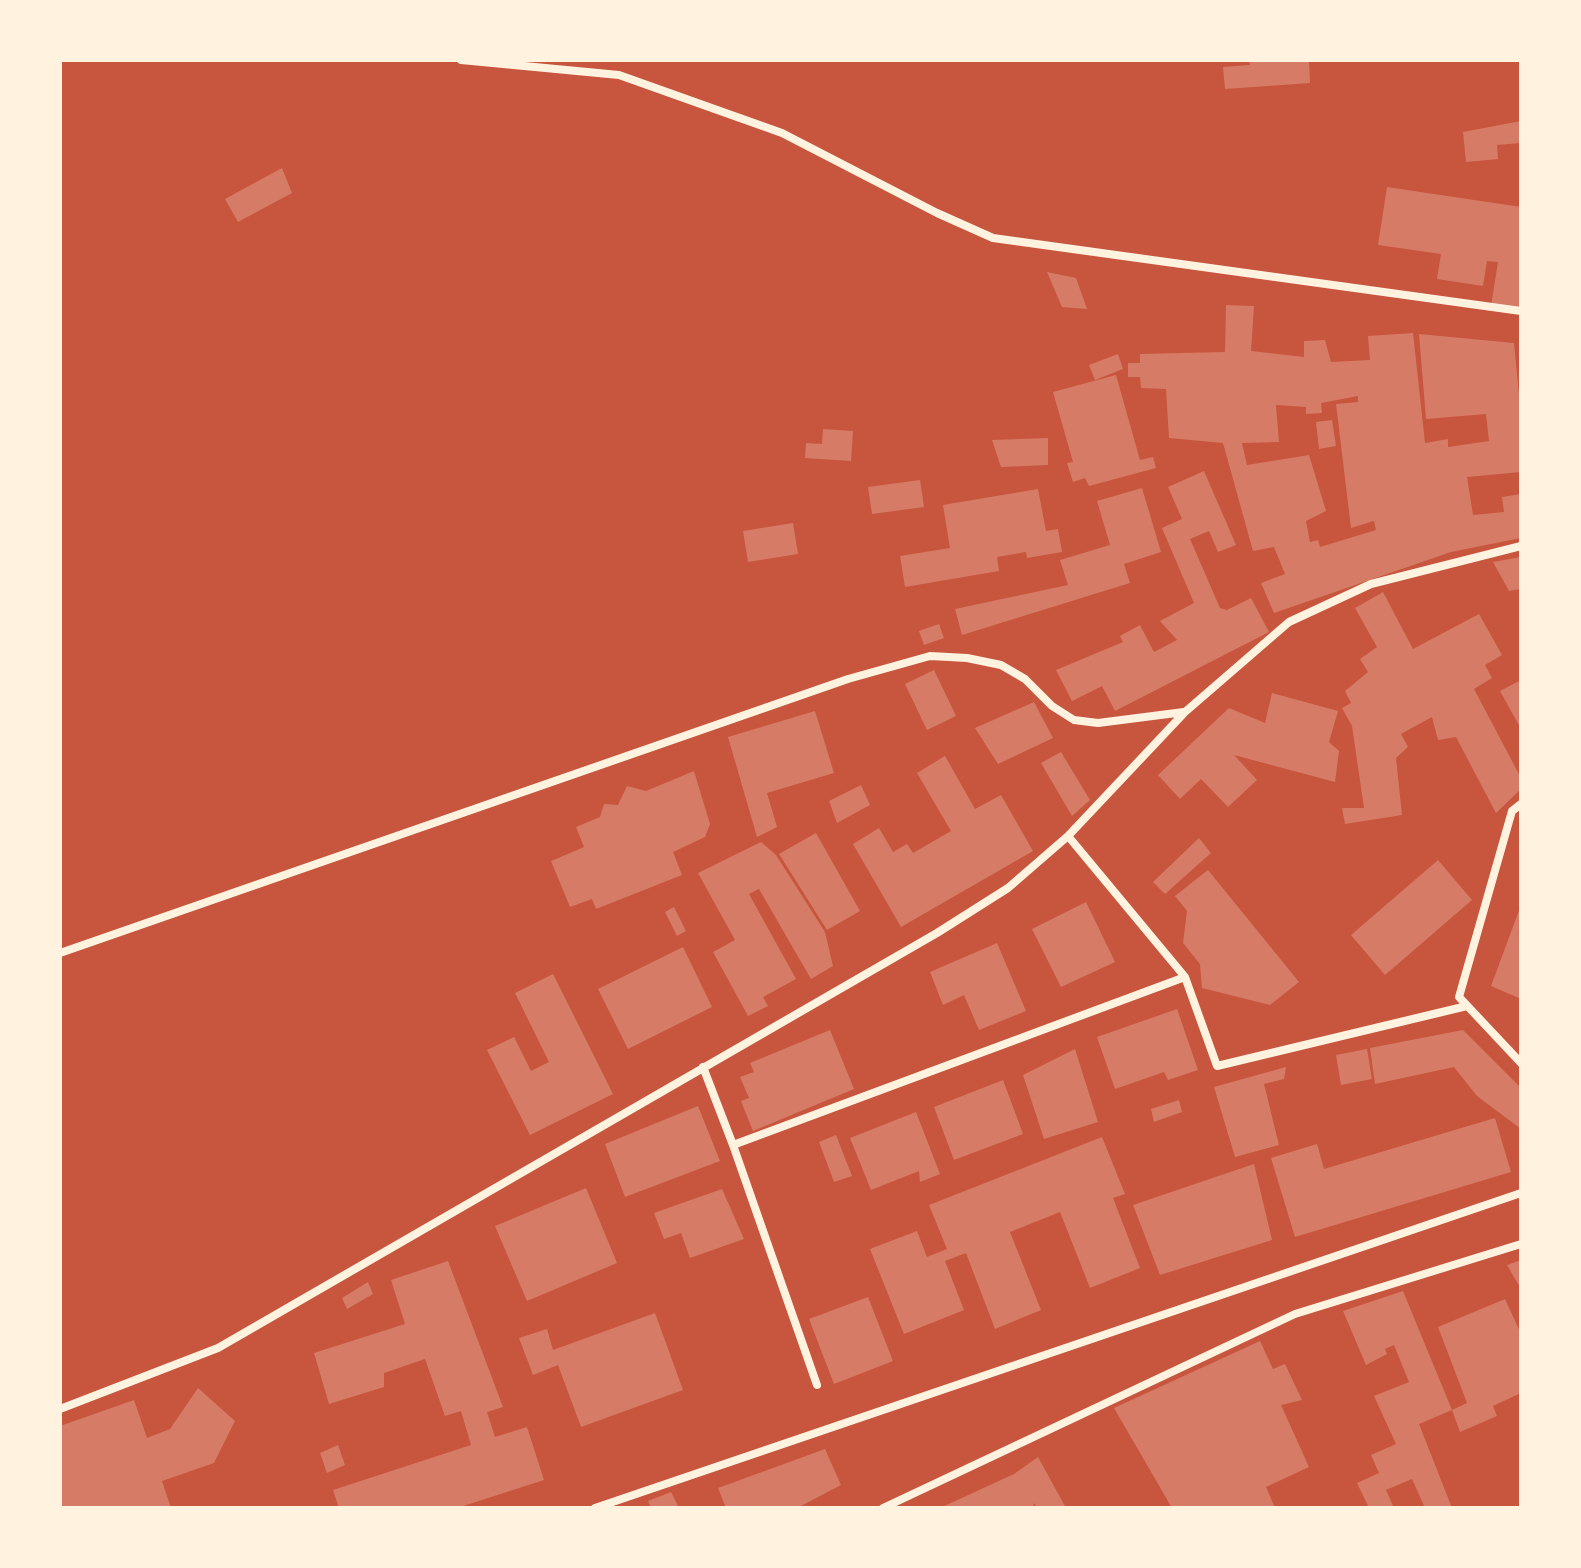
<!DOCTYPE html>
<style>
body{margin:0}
#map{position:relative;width:1581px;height:1568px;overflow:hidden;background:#c8553d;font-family:"Work Sans",sans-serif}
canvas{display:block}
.frame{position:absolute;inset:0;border:62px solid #fff3e0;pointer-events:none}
</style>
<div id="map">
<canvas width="1581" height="1568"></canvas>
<div class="frame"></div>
</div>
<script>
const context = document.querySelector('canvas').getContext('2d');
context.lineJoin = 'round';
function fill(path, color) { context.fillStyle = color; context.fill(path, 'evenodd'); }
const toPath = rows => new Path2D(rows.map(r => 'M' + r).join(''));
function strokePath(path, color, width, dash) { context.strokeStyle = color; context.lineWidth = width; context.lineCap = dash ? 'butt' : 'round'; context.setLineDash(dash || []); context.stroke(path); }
fill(toPath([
 [1249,60,1309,60,1310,83,1225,89,1223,67,1250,65],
 [1521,121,1521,143,1497,145,1498,159,1466,162,1463,132],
 [282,168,292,193,238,222,225,199],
 [1387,187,1521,207,1521,310,1491,306,1498,262,1487,261,1483,286,1437,279,1441,254,1378,245],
 [1047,272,1076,278,1087,309,1062,307],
 [1226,305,1254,306,1251,351,1304,357,1304,341,1325,340,1331,362,1370,360,1368,336,1413,333,1425,443,1448,439,1448,447,1489,441,1486,414,1426,419,1419,334,1514,343,1521,416,1521,472,1467,477,1473,515,1504,512,1502,497,1521,494,1521,538,1451,552,1274,613,1261,583,1285,574,1274,547,1253,551,1223,443,1169,438,1166,389,1141,388,1140,377,1128,377,1128,363,1140,363,1140,354,1225,352],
 [1358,396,1358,402,1336,404,1351,528,1374,521,1376,530,1320,547,1318,540,1310,542,1306,521,1326,511,1309,455,1247,465,1242,443,1279,442,1276,405,1306,407,1306,414,1322,413,1321,403],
 [1118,354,1123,369,1095,380,1089,365],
 [1116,375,1140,460,1153,457,1156,468,1089,486,1085,478,1073,482,1067,463,1073,462,1053,392],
 [1332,420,1336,446,1319,449,1316,422],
 [823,429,853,431,851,461,805,458,806,443,822,444],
 [1048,438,1048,465,1001,467,992,440],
 [1204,471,1236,545,1218,552,1209,531,1190,539,1220,608,1227,610,1251,598,1269,632,1115,711,1102,686,1072,701,1056,670,1123,642,1120,636,1140,625,1154,652,1177,640,1160,621,1194,603,1162,528,1182,519,1168,487],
 [920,480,924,507,872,514,868,487],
 [1142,488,1161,552,1124,564,1130,583,962,635,955,609,1068,585,1060,560,1110,545,1097,501],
 [1038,489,1046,531,1058,529,1062,552,1027,558,1026,552,997,557,999,571,905,587,900,556,950,548,943,505],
 [793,523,798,554,748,562,743,531],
 [1521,557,1521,589,1509,591,1493,562],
 [1383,592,1413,649,1479,614,1502,655,1485,665,1492,678,1474,689,1521,778,1521,789,1496,813,1456,737,1438,740,1432,717,1401,734,1408,747,1396,758,1402,815,1345,824,1342,808,1364,808,1352,726,1342,708,1351,703,1345,691,1368,672,1360,659,1377,647,1355,608],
 [939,624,944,638,924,645,919,631],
 [934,670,956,716,927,730,905,684],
 [1521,680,1521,729,1500,691],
 [1272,693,1338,711,1329,742,1339,751,1335,782,1234,755,1257,780,1228,807,1201,779,1180,799,1158,775,1229,708,1265,723],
 [1034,702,1053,738,998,764,975,728],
 [815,711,834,773,767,793,777,827,757,837,728,737],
 [1061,752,1090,800,1072,816,1041,763],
 [945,756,975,809,1001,795,1033,851,901,927,853,844,879,828,893,852,907,844,913,853,951,831,917,773],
 [694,771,710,824,705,837,673,852,682,875,596,909,592,899,570,907,551,861,584,847,576,827,600,817,604,804,618,805,627,786,646,791],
 [861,785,870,805,837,823,829,801],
 [816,833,860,911,827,930,779,854],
 [1199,838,1211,853,1165,894,1153,882],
 [761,842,776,855,825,932,833,966,811,979,759,889,749,894,796,979,763,997,768,1006,748,1016,713,952,735,940,698,873],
 [1438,860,1472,900,1385,975,1351,935],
 [1208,870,1299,982,1270,1005,1202,988,1200,964,1183,943,1187,911,1175,896],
 [1086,902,1115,962,1061,987,1032,929],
 [1521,905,1521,999,1491,986],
 [674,907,686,931,677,936,665,912],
 [997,943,1026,1011,979,1030,964,995,943,1005,930,972],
 [683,947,712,1007,628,1049,598,989],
 [553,974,613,1094,530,1135,487,1050,514,1037,531,1071,549,1062,515,993],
 [1177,1009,1198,1070,1168,1080,1164,1072,1115,1089,1097,1037],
 [830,1030,854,1089,753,1131,741,1101,749,1098,740,1077,754,1072,750,1063],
 [1463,1030,1521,1088,1521,1129,1477,1096,1454,1067,1375,1084,1370,1048],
 [1075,1049,1098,1122,1044,1139,1023,1075],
 [1367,1049,1372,1079,1341,1085,1336,1055],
 [1286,1067,1284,1079,1264,1084,1279,1145,1235,1157,1214,1087],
 [1003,1080,1023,1134,954,1160,934,1107],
 [1179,1100,1182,1112,1154,1122,1151,1109],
 [698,1106,720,1161,625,1197,605,1144],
 [916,1112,940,1174,920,1182,919,1171,871,1190,850,1138],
 [1495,1118,1511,1172,1295,1237,1271,1158,1317,1144,1324,1169],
 [836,1135,852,1176,834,1182,819,1142],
 [1102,1137,1125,1194,1113,1198,1140,1268,1090,1288,1060,1212,1010,1232,1041,1310,995,1329,966,1253,945,1261,964,1310,904,1334,870,1249,917,1231,927,1257,947,1249,929,1205],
 [1254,1164,1272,1240,1160,1275,1133,1205],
 [586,1188,617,1263,527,1301,495,1226],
 [722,1189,744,1239,690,1258,681,1233,664,1239,654,1213],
 [1521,1260,1521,1289,1507,1265],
 [448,1261,503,1407,487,1412,495,1437,527,1427,544,1480,457,1508,339,1508,333,1490,471,1445,461,1411,445,1416,425,1359,384,1373,384,1387,329,1404,314,1353,405,1324,391,1280],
 [368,1282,373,1294,347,1309,342,1298],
 [1403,1291,1452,1410,1419,1424,1452,1508,1425,1508,1412,1479,1386,1490,1394,1508,1369,1508,1357,1483,1379,1473,1371,1455,1396,1444,1374,1396,1409,1382,1394,1345,1385,1349,1387,1354,1366,1365,1343,1311],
 [868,1297,893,1361,834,1384,809,1319],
 [1505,1299,1521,1334,1521,1393,1493,1406,1497,1416,1460,1432,1452,1410,1467,1403,1438,1327],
 [655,1313,683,1390,581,1427,558,1365,533,1375,519,1338,547,1329,553,1350],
 [1260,1341,1273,1369,1285,1364,1302,1400,1281,1405,1309,1467,1266,1487,1275,1508,1172,1508,1114,1408],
 [198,1388,235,1421,214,1463,162,1481,171,1508,60,1508,60,1426,134,1400,147,1438,170,1429],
 [338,1445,345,1465,327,1473,320,1453],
 [825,1449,841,1485,797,1508,726,1508,718,1488],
 [1038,1457,1066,1508,1037,1508,1034,1503,1033,1508,940,1508,1014,1474],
 [671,1492,679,1508,651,1508,648,1501]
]), '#d67c66');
strokePath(toPath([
 [461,60,619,75,782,133,937,213,993,238,1521,311],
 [1521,804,1512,811,1459,997,1521,1063],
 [60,953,848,679,930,656,967,658,1001,665,1025,679,1052,706,1074,720,1098,723,1184,712],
 [1185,977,1217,1066,1467,1006],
 [703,1067,733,1145],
 [817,1385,733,1145,1185,977,1068,836],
 [60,1409,218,1348,937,933,1008,888,1068,836,1185,712,1289,622,1371,584,1521,546],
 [595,1508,1521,1193],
 [883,1508,1295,1314,1521,1244]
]), '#fff3e0', 8);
</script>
